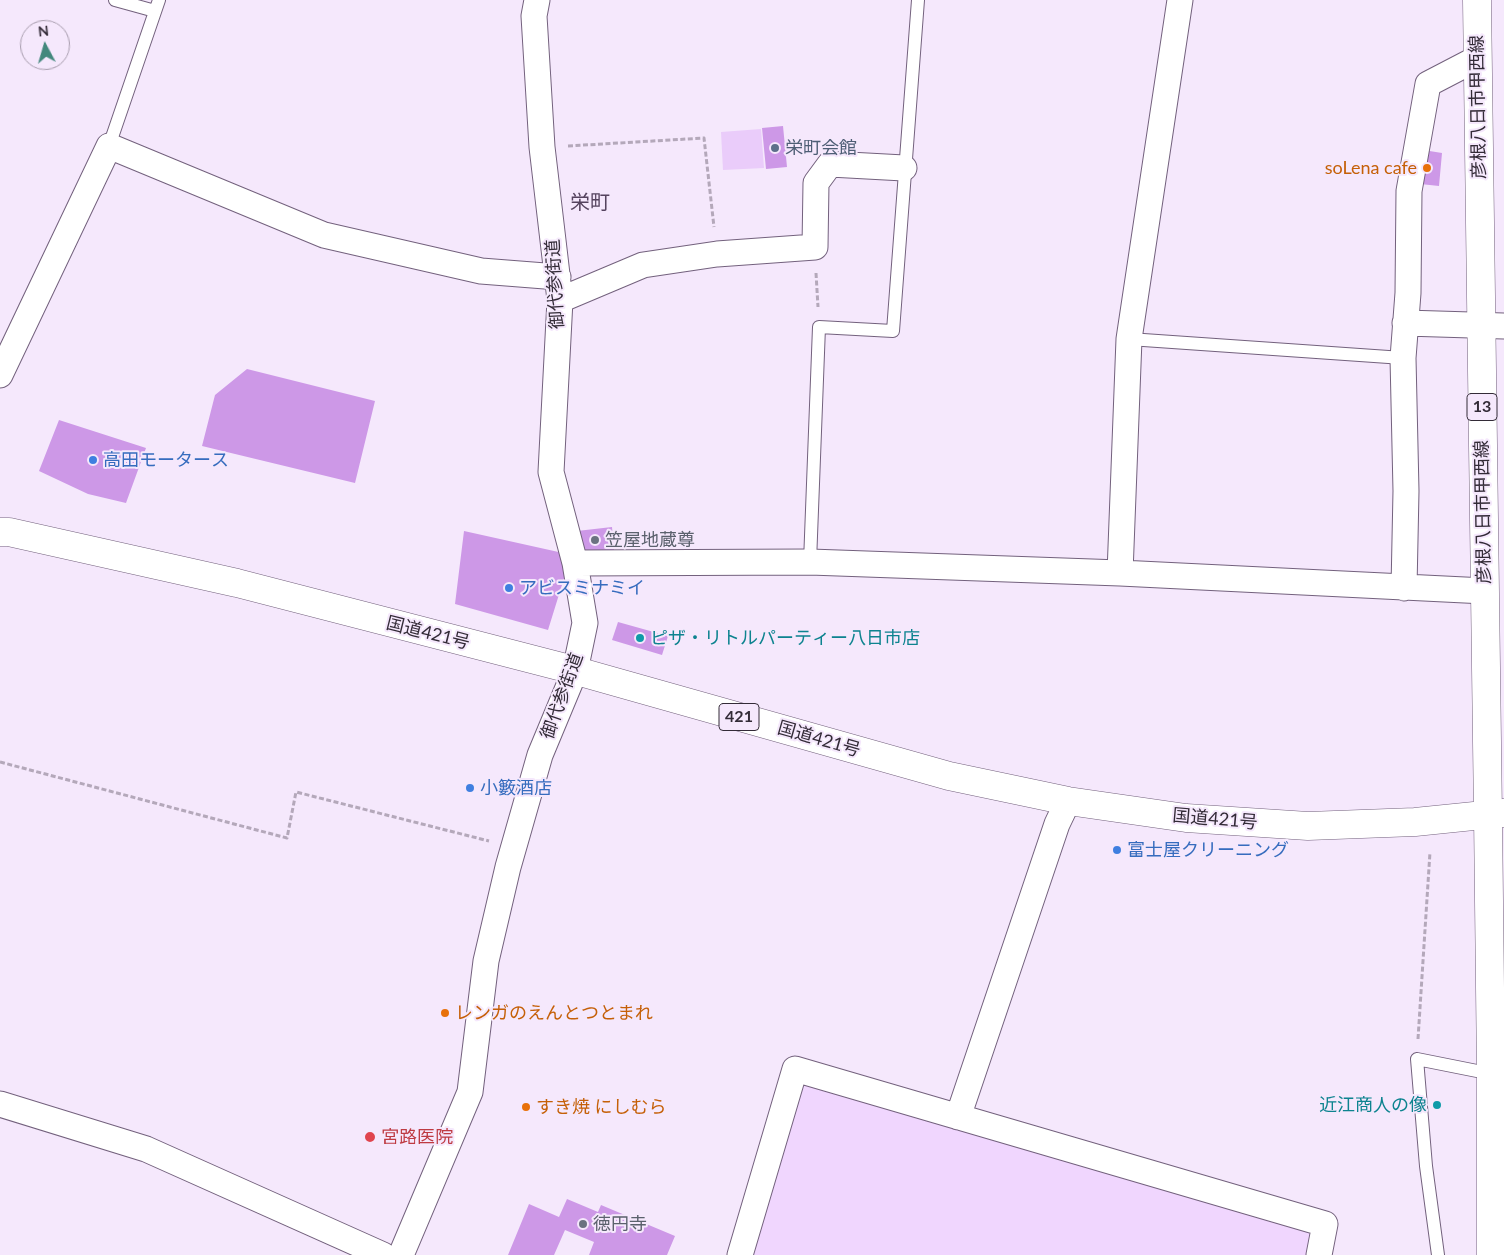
<!DOCTYPE html>
<meta charset="utf-8">
<style>
body{margin:0}
#map{position:relative;width:1504px;height:1255px;overflow:hidden;background:#f5e8fc;font-family:Lato,sans-serif}
canvas{display:block}
.north{position:absolute;left:20px;top:20px;width:50px;height:50px;box-sizing:border-box;background:#f5e8fc;border:1px solid #a79cad;border-radius:50%;rotate:354deg;font-size:14px;font-weight:700;line-height:20px;text-align:center;color:#332b37}
.north::after{content:'';display:block;margin:auto;width:18px;height:22px;background:#43887d;clip-path:polygon(50% 0,100% 100%,50% 72%,0 100%)}
</style>
<div id="map">
<canvas width="1504" height="1255"></canvas>
<div class="north">N</div>
</div>
<script>
const context = document.querySelector('canvas').getContext('2d');
context.lineJoin = 'round';
function fill(path, color) { context.fillStyle = color; context.fill(path, 'evenodd'); }
const toPath = rows => new Path2D(rows.map(r => 'M' + r).join(''));
function strokePath(path, color, width, dash) { context.strokeStyle = color; context.lineWidth = width; context.lineCap = dash ? 'butt' : 'round'; context.setLineDash(dash || []); context.stroke(path); }
function label(font, color, halo, rows, align = 'center') {
  context.font = font + ' Lato,"Noto Sans JP",sans-serif'; context.lineWidth = 4; context.setLineDash([]); context.textBaseline = 'middle'; context.strokeStyle = halo; context.fillStyle = color; for (const [text, x, y, turn = 0] of rows) {
    context.save(); context.translate(x, y); context.rotate((+turn || 0) * Math.PI / 180); context.textAlign = isNaN(turn) ? turn : align; if (halo) context.strokeText(text, 0, 0); context.fillText(text, 0, 0); context.restore();
  }
}
fill(toPath([
 [795,1077,1316,1231,1311,1255,745,1255]
]), '#f0d6fe');
fill(toPath([
 [761,129,764,168,723,170,721,132]
]), '#eaccfa');
fill(toPath([
 [783,126,787,167,766,169,762,128],
 [1417,149,1442,153,1439,186,1411,183],
 [247,369,375,401,355,483,202,446,215,395],
 [59,420,146,448,126,503,88,494,39,471],
 [612,527,614,550,579,553,577,531],
 [464,531,563,553,566,572,548,630,455,604],
 [618,622,668,636,662,655,612,640],
 [567,1199,598,1212,601,1205,675,1236,667,1255,589,1255,594,1242,565,1230,554,1255,508,1255,529,1204,559,1217]
]), '#cd98e7');
const service = toPath([
 [115,0,155,11],
 [109,146,159,0],
 [1129,339,1403,358],
 [810,562,819,327,893,331,918,0],
 [1438,1255,1426,1166,1417,1059,1492,1074]
]);
const minor = toPath([
 [560,300,643,265,717,254,815,247,816,183,830,164,904,168],
 [1405,323,1504,326],
 [0,375,109,146,324,235,481,271,558,277],
 [575,563,810,562,1120,573,1485,591],
 [1120,573,1129,339,1180,0],
 [1404,588,1406,491,1403,358,1408,293,1409,191,1428,84,1478,58],
 [0,1104,146,1149,383,1255],
 [958,1117,1057,824,1068,801],
 [401,1255,470,1092,486,961,508,867,540,755,575,671,585,623,575,563,551,472,560,300,542,147,534,16,537,0],
 [740,1255,795,1069,1325,1224,1319,1255]
]);
const tertiary = toPath([
 [1488,815,1491,1073,1491,1255]
]);
const primary = toPath([
 [1477,0,1488,815]
]);
const trunk = toPath([
 [0,532,9,532,237,583,566,668,949,776,1068,801,1186,818,1308,826,1415,822,1504,813]
]);
strokePath(service, '#73617d', 14);
strokePath(minor, '#73617d', 27);
strokePath(tertiary, '#73617d', 29);
strokePath(primary, '#73617d', 29);
strokePath(trunk, '#73617d', 29);
strokePath(toPath([
 [568,146,704,138,714,227],
 [816,273,818,307],
 [0,762,287,838,296,792,489,841],
 [1418,1039,1430,852]
]), '#b4a8ba', 3, [5, 2.5]);
strokePath(service, '#fff', 12);
strokePath(minor, '#fff', 25);
strokePath(tertiary, '#fff', 28);
strokePath(primary, '#fff', 28);
strokePath(trunk, '#fff', 28);
for (const [x, y, r, color] of [
 [775,148,5,"#5c6f8a"],
 [1427,168,5,"#e8710a"],
 [93,460,5,"#3f7fe0"],
 [595,540,5,"#6b7280"],
 [509,588,5,"#3f7fe0"],
 [640,638,5,"#0f9aa8"],
 [470,788,5,"#3f7fe0"],
 [1117,850,5,"#3f7fe0"],
 [445,1013,5,"#e8710a"],
 [1437,1105,5,"#0f9aa8"],
 [526,1107,5,"#e8710a"],
 [370,1137,6,"#e0444e"],
 [583,1224,5,"#6b7280"]
]) { const dot = new Path2D(); dot.arc(x, y, r, 0, 2 * Math.PI); context.fillStyle = color; context.fill(dot); strokePath(dot, '#f5e8fc', 2); }
for (const [x, y, w] of [
 [1482,407,30],
 [739,717,40]
]) { const box = new Path2D(); box.roundRect(x - w / 2, y - 13.5, w, 27, 4); context.fillStyle = '#f5e8fc'; context.fill(box); strokePath(box, '#332b37', 1); }
label('bold 16px', '#332b37', null, [
 ["13",1482,407],
 ["421",739,717]
]);
label('18px', '#332b37', '#f5e8fc', [
 ["彦根八日市甲西線",1478,107,-91],
 ["御代参街道",555,284,-93],
 ["彦根八日市甲西線",1483,512,-91],
 ["国道421号",428,633,14],
 ["御代参街道",562,696,-70],
 ["国道421号",819,739,16],
 ["国道421号",1215,819,5]
]);
label('18px', '#4e5e75', '#f5e8fc', [
 ["栄町会館",785,148]
], 'left');
label('18px', '#c56008', '#f5e8fc', [
 ["soLena cafe",1417,168,"right"],
 ["レンガのえんとつとまれ",455,1013],
 ["すき焼 にしむら",536,1107]
], 'left');
label('18px', '#366cbe', '#f5e8fc', [
 ["高田モータース",103,460],
 ["アビスミナミイ",519,588],
 ["小籔酒店",480,788],
 ["富士屋クリーニング",1127,850]
], 'left');
label('18px', '#5b616d', '#f5e8fc', [
 ["笠屋地蔵尊",605,540],
 ["徳円寺",593,1224]
], 'left');
label('18px', '#0d838f', '#f5e8fc', [
 ["ピザ・リトルパーティー八日市店",650,638],
 ["近江商人の像",1427,1105,"right"]
], 'left');
label('18px', '#be3a42', '#f5e8fc', [
 ["宮路医院",381,1137]
], 'left');
label('20px', '#55435e', '#f5e8fc', [
 ["栄町",590,203]
]);
</script>
